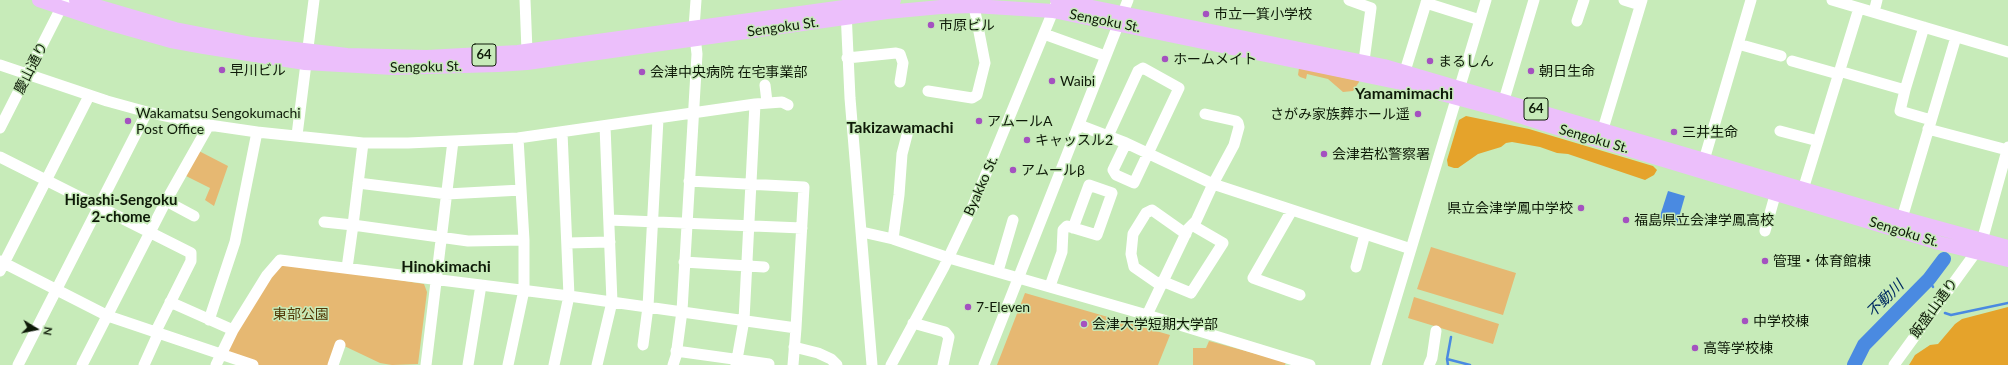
<!DOCTYPE html>
<meta charset="utf-8">
<style>
body{margin:0}
#map{position:relative;width:2008px;height:365px;overflow:hidden;background:#c7ebb9;font-family:Lato,sans-serif}
canvas{display:block}
.north{position:absolute;left:16px;top:309px;width:40px;height:40px;-webkit-text-stroke:3px #c7ebb9;paint-order:stroke;rotate:100deg;font-size:11px;font-weight:700;line-height:16px;text-align:center;color:#0e1a08}
.north::after{content:'';display:block;margin:auto;width:14px;height:18px;background:#0e1a08;clip-path:polygon(50% 0,100% 100%,50% 72%,0 100%)}
</style>
<div id="map">
<canvas width="2008" height="365"></canvas>
<div class="north">N</div>
</div>
<script>
const context = document.querySelector('canvas').getContext('2d');
context.lineJoin = 'round';
function fill(path, color) { context.fillStyle = color; context.fill(path, 'evenodd'); }
const toPath = rows => new Path2D(rows.map(r => 'M' + r).join(''));
function strokePath(path, color, width, dash) { context.strokeStyle = color; context.lineWidth = width; context.lineCap = dash ? 'butt' : 'round'; context.setLineDash(dash || []); context.stroke(path); }
function label(font, color, halo, rows, align = 'center') {
  context.font = font + ' Lato,"Noto Sans JP",sans-serif'; context.lineWidth = 3; context.setLineDash([]); context.textBaseline = 'middle'; context.strokeStyle = halo; context.fillStyle = color; for (const [text, x, y, turn = 0] of rows) {
    context.save(); context.translate(x, y); context.rotate((+turn || 0) * Math.PI / 180); context.textAlign = isNaN(turn) ? turn : align; if (halo) context.strokeText(text, 0, 0); context.fillText(text, 0, 0); context.restore();
  }
}
fill(toPath([
 [1299,68,1359,81,1359,82,1353,91,1343,92,1328,79,1307,74,1306,79,1300,77,1298,75],
 [197,150,228,166,214,206,205,200,210,188,184,175],
 [1431,247,1516,273,1503,315,1417,289],
 [304,265,424,284,427,292,418,364,392,365,380,363,340,344,332,365,257,365,223,354,275,266],
 [1025,293,1170,335,1158,365,997,365],
 [1414,297,1499,324,1493,344,1408,318],
 [1209,341,1286,362,1285,365,1193,365,1193,348,1206,348]
]), '#e6b872');
fill(toPath([
 [1466,116,1529,129,1653,166,1657,170,1654,175,1645,180,1568,154,1557,153,1540,147,1512,142,1506,143,1501,147,1478,154,1458,168,1454,168,1448,166,1447,160,1459,120],
 [2008,307,2008,365,1909,365,1915,355,1930,345,1938,344,1955,324,1962,319]
]), '#e5a32b');
fill(toPath([
 [1668,191,1685,196,1677,224,1659,219]
]), '#4a8ae1');
strokePath(toPath([
 [1929,279,1933,287],
 [1945,313,1951,315,2008,303],
 [1447,359,1470,365],
 [1448,365,1447,359,1451,337]
]), '#4a8ae1', 2.5);
strokePath(toPath([
 [1854,365,1864,345,1929,279,1944,259]
]), '#4a8ae1', 14);
strokePath(toPath([
 [525,0,527,51],
 [1349,0,1371,8,1364,61],
 [1624,0,1640,5],
 [1832,0,2008,52],
 [1426,3,1480,20],
 [846,11,850,98,872,365],
 [1874,12,1877,0],
 [1577,21,1584,0],
 [1924,27,1905,90,1900,111,1931,120],
 [1044,34,1105,56],
 [1738,44,1781,56],
 [847,58,896,53,900,54,903,63,900,82],
 [1792,61,1838,74],
 [0,65,107,101,147,112,209,125,257,132,363,143,408,143,518,138,755,104,744,320,736,365],
 [1405,71,1427,0],
 [1839,71,1905,90],
 [765,85,767,102],
 [928,91,972,98,977,95,985,63,974,6],
 [1504,100,1534,0],
 [755,104,782,102,788,105],
 [1079,125,1126,143,1213,184,1411,249],
 [0,128,65,0],
 [1603,129,1642,0],
 [1928,129,2007,150],
 [1780,131,1818,141],
 [297,135,314,0],
 [1108,136,1138,71,1143,68,1179,88,1134,183,1116,175,1113,170,1126,143],
 [363,143,353,225,468,241,524,240],
 [0,157,191,253,191,261,155,333],
 [1702,167,1751,0],
 [358,183,447,194,521,190],
 [1801,196,1859,8],
 [166,201,194,216],
 [1292,210,1253,278,1300,295],
 [609,220,802,228],
 [324,222,353,225,347,268],
 [1900,225,1956,37],
 [1765,231,1774,199],
 [862,232,893,239,949,258,1147,315,1310,365],
 [893,239,899,195,902,154,908,131],
 [567,243,610,242],
 [0,261,108,316,253,365],
 [684,262,764,267],
 [1356,267,1365,234],
 [0,271,89,96],
 [998,271,1013,220],
 [1162,281,1191,293,1223,243,1192,225],
 [1160,285,1134,267,1131,254,1133,234,1146,213,1152,210,1186,234],
 [1050,286,1062,252,1063,230,1067,226,1097,235,1112,193,1089,185,1073,228],
 [170,302,233,330],
 [1147,315,1188,229,1196,221,1213,184,1234,145,1239,127,1238,123,1236,121,1205,114],
 [209,320,235,242,257,132],
 [913,323,945,332,949,337,943,365],
 [643,345,648,307,658,119],
 [794,347,818,353,831,359,837,365],
 [676,351,769,364],
 [18,365,147,112],
 [82,365,166,201,209,125],
 [144,365,158,334],
 [216,365,233,330,267,275,280,260,569,296,796,328,804,187,689,181],
 [333,365,340,345],
 [426,365,453,141],
 [468,365,481,285],
 [508,365,524,290,524,240,518,138],
 [554,365,569,296,562,132],
 [597,365,612,302,605,126],
 [673,365,676,356,682,311,697,54,694,28,696,0],
 [793,365,796,328],
 [891,365,944,267,972,208,1056,4],
 [984,365,1128,0],
 [1376,365,1486,0],
 [1429,365,1432,358,1436,331],
 [1894,365,1976,252,1982,241,2008,147]
]), '#fff', 11);
strokePath(toPath([
 [39,0,111,24,171,41,204,47,305,63,393,68,498,65,527,63,887,12,941,7,974,6,1053,11,1401,83,1501,110,1544,124,1939,243,2008,260],
 [76,0,175,29,252,44,347,55,427,57,518,52,894,0],
 [1057,0,1384,66,1902,218,2008,247]
]), '#ecbffb', 14);
for (const [x, y, r, color] of [
 [1206,14,4,"#a451c0"],
 [931,25,4,"#a451c0"],
 [1165,59,4,"#a451c0"],
 [1430,61,4,"#a451c0"],
 [222,70,4,"#a451c0"],
 [1531,71,4,"#a451c0"],
 [642,72,4,"#a451c0"],
 [1052,81,4,"#a451c0"],
 [1418,114,4,"#a451c0"],
 [128,121,4,"#a451c0"],
 [979,121,4,"#a451c0"],
 [1674,132,4,"#a451c0"],
 [1027,140,4,"#a451c0"],
 [1324,154,4,"#a451c0"],
 [1013,170,4,"#a451c0"],
 [1581,208,4,"#a451c0"],
 [1626,220,4,"#a451c0"],
 [1765,261,4,"#a451c0"],
 [968,307,4,"#a451c0"],
 [1745,321,4,"#a451c0"],
 [1084,324,4,"#a451c0"],
 [1695,348,4,"#a451c0"]
]) { const dot = new Path2D(); dot.arc(x, y, r, 0, 2 * Math.PI); context.fillStyle = color; context.fill(dot); strokePath(dot, '#c7ebb9', 1.5); }
for (const [x, y, w] of [
 [484,55,24],
 [1536,109,24]
]) { const box = new Path2D(); box.roundRect(x - w / 2, y - 11, w, 22, 3); context.fillStyle = '#c7ebb9'; context.fill(box); strokePath(box, '#0e1a08', 1); }
label('bold 13px', '#0e1a08', null, [
 ["64",484,55],
 ["64",1536,109]
]);
label('14px', '#0e1a08', '#c7ebb9', [
 ["市立一箕小学校",1214,14],
 ["市原ビル",939,25],
 ["ホームメイト",1173,59],
 ["まるしん",1438,61],
 ["早川ビル",230,70],
 ["朝日生命",1539,71],
 ["会津中央病院 在宅事業部",650,72],
 ["Waibi",1060,81],
 ["Wakamatsu Sengokumachi",136,113],
 ["Post Office",136,129],
 ["さがみ家族葬ホール遥",1410,114,"right"],
 ["アムールA",987,121],
 ["三井生命",1682,132],
 ["キャッスル2",1035,140],
 ["会津若松警察署",1332,154],
 ["アムールβ",1021,170],
 ["県立会津学鳳中学校",1573,208,"right"],
 ["福島県立会津学鳳高校",1634,220],
 ["管理・体育館棟",1773,261],
 ["7-Eleven",976,307],
 ["中学校棟",1753,321],
 ["会津大学短期大学部",1092,324],
 ["高等学校棟",1703,348]
], 'left');
label('14px', '#0e1a08', '#c7ebb9', [
 ["Sengoku St.",1105,21,11],
 ["Sengoku St.",783,27,-8],
 ["Sengoku St.",426,67,-1],
 ["慶山通り",31,68,-63],
 ["Sengoku St.",1594,139,16],
 ["Byakko St.",981,186,-66],
 ["Sengoku St.",1904,232,17],
 ["飯盛山通り",1934,308,-54]
]);
label('14px', '#513706', '#c7ebb9', [
 ["東部公園",301,314]
]);
label('bold 15px', '#0e1a08', '#c7ebb9', [
 ["Higashi-Sengoku",121,200],
 ["2-chome",121,217]
]);
label('italic 15px', '#002b61', '#c7ebb9', [
 ["不動川",1885,299,-45]
]);
label('bold 16px', '#0e1a08', '#c7ebb9', [
 ["Yamamimachi",1404,94],
 ["Takizawamachi",900,128],
 ["Hinokimachi",446,267]
]);
</script>
